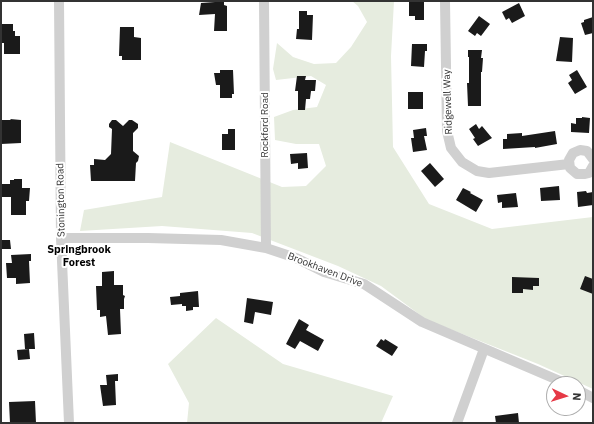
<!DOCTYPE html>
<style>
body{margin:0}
#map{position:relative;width:594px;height:424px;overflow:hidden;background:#fff;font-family:"IBM Plex Sans",sans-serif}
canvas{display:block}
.frame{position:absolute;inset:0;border:2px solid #333;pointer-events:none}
.north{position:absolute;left:546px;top:376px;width:40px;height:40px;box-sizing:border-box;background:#fff;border:1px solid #adadad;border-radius:50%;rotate:94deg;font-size:11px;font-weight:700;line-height:16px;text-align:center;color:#333}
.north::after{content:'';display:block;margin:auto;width:14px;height:18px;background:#e63946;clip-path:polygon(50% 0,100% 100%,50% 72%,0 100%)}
</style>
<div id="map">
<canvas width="594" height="424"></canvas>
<div class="frame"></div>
<div class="north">N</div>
</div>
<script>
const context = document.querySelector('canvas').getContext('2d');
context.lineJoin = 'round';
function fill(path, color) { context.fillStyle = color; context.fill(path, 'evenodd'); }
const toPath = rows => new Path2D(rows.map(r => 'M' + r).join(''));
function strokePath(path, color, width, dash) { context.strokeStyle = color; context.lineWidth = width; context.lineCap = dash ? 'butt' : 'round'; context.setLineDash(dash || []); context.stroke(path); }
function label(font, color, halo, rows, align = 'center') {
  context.font = font + ' "IBM Plex Sans",sans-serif'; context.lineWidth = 4; context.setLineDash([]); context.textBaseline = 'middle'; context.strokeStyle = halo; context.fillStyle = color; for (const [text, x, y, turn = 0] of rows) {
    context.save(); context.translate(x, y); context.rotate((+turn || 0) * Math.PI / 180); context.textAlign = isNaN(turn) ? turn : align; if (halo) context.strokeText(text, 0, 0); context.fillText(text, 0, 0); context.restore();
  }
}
fill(toPath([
 [352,1,394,1,391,56,393,147,429,204,492,229,593,217,593,389,538,364,427,320,381,286,338,266,252,233,162,226,80,231,84,210,162,197,170,142,282,187,306,186,326,166,319,144,296,144,275,140,274,117,293,110,317,107,326,85,311,76,276,80,273,69,277,43,293,57,314,64,336,63,351,47,367,22,358,6],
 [216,318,283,364,393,396,381,423,187,423,189,403,168,364]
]), '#e6ecdf');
fill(toPath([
 [215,1,224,1,224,5,227,6,227,31,214,31,215,14,199,15,201,3,215,2],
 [409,1,424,1,424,20,415,20,415,16,409,16],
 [519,3,525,16,512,23,509,18,506,20,502,12],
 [299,11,307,11,307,15,313,15,312,40,296,39,297,29,299,29],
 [479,16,490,24,481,36,477,33,475,36,468,31],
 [593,17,593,33,585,35,581,23,584,22,584,20],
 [1,24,13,24,13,31,15,31,15,36,20,36,20,54,4,54,4,43,2,43],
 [120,27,134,27,134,37,141,38,141,60,122,60,122,56,119,56],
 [560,37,573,38,572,62,556,61],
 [412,44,427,44,427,51,425,51,424,67,411,66],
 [468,50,482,50,481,58,483,58,482,72,481,72,481,106,468,106,467,83,469,83,469,57,468,57],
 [220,70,233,70,234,94,232,94,232,98,220,98,220,85,216,85,214,73,220,73],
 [577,70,587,87,575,94,568,83,572,80,569,75],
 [297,76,306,76,305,80,316,80,315,91,311,91,310,99,306,99,305,110,298,110,298,91,295,91],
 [408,92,423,92,423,109,408,109],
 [582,117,590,118,589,133,571,132,571,123,576,124,576,118,582,118],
 [10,119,21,120,21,143,1,144,1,120,11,120],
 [112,120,116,120,123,126,129,120,132,120,138,124,138,128,133,133,133,151,139,156,138,161,136,163,135,181,91,181,90,165,94,165,94,159,105,160,111,154,112,129,109,127,109,124],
 [476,124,479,129,482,126,492,138,478,146,473,139,475,138,469,129],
 [426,128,427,136,424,136,427,150,413,152,411,138,414,138,413,130],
 [228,129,235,129,235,150,222,150,222,134,228,134],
 [555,131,557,144,535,148,535,147,503,149,503,139,507,139,507,134,522,133,522,136],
 [307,153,308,168,298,169,298,163,291,164,290,154],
 [430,163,444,179,435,187,421,171],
 [14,179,22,179,22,188,30,188,29,201,26,201,26,215,11,215,11,197,1,197,1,184,10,184,10,180,14,180],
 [559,186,560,200,541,201,540,188],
 [463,188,471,192,470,193,483,200,476,212,456,200],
 [586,191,587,193,593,192,593,205,578,207,577,192],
 [516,193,518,207,502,208,502,202,498,203,497,195],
 [1,240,10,240,11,249,1,249],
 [31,254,31,261,29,261,30,283,16,284,16,278,7,278,6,263,12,263,11,255],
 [114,271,114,285,123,285,123,295,125,296,124,299,124,309,120,309,121,334,108,335,106,316,100,317,100,310,97,310,96,286,102,286,102,272],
 [585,276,593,279,593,294,580,289],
 [512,277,539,278,539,286,533,286,533,290,523,289,523,293,512,293],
 [198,291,199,307,193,307,193,310,186,311,186,306,182,306,182,304,171,305,170,297,180,296,180,293],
 [247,298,273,302,271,315,255,312,253,324,244,322],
 [299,319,309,325,306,330,324,340,318,351,300,341,295,349,286,344],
 [34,333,35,349,25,349,24,334],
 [381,339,384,341,385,339,398,347,392,356,376,346],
 [29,349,30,359,18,360,17,350],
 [118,374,118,381,115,381,116,405,103,406,100,385,107,385,106,375],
 [35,401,36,423,10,423,9,402],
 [518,413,519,423,496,423,495,416]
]), '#1a1a1a');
strokePath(toPath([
 [59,1,61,238,69,423],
 [264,1,266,248],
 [445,1,447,131,451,148,462,162,477,171,489,173,569,164],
 [593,159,587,151,580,150,573,153,569,160,570,168,577,174,585,174,589,173,593,166],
 [61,238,148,238,221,240,266,248,296,258,324,272,364,284,422,322,567,384],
 [578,390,593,398],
 [457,423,484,349]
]), '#d0d0d0', 10);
label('10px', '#333', '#fff', [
 ["Ridgewell Way",448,102,-92],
 ["Rockford Road",265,125,-90],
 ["Stonington Road",61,200,-91],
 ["Brookhaven Drive",325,270,21]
]);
label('bold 11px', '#000', '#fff', [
 ["Springbrook",79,250],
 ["Forest",79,263]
]);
</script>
